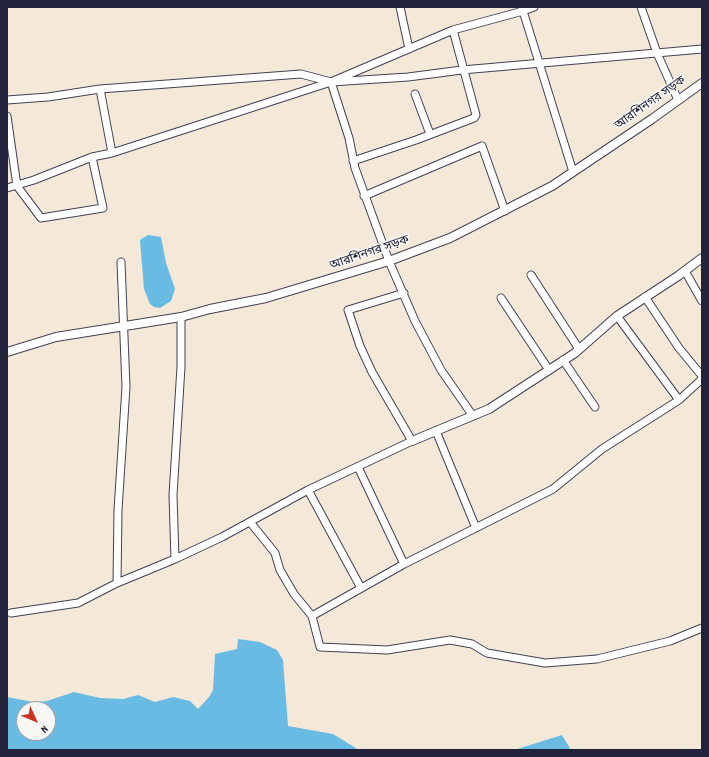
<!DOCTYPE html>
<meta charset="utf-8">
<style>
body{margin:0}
#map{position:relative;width:709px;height:757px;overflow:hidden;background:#f4e9d9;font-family:Dekko,sans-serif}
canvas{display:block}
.frame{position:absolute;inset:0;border:8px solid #22223b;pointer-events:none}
.north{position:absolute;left:16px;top:701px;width:40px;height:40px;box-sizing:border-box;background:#f6f6f2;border:1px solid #a1a1a9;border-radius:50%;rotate:134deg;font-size:11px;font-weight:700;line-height:16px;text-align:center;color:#22223b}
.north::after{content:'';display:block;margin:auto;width:14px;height:18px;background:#c8321e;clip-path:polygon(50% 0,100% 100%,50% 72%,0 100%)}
</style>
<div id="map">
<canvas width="709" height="757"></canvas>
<div class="frame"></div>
<div class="north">N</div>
</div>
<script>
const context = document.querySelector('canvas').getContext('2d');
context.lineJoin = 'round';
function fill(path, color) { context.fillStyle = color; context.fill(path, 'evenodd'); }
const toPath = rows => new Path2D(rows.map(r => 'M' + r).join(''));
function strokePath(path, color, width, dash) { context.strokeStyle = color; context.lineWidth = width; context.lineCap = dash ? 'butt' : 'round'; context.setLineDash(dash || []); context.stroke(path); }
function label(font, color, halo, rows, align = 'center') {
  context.font = font + ' Dekko,"Noto Sans Bengali",sans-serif'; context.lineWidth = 3.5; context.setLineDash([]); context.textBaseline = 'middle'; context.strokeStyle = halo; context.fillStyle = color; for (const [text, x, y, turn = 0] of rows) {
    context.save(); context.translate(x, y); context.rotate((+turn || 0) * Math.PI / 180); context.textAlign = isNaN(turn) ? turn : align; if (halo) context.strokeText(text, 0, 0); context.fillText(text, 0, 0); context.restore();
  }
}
fill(toPath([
 [148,235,161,237,166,263,175,289,171,301,160,308,154,307,150,304,144,289,140,240],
 [238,639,260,642,277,650,283,660,288,726,333,734,359,750,7,750,7,697,33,702,47,701,74,692,100,698,123,699,138,695,155,702,173,697,190,701,198,709,209,697,213,690,215,654,237,649],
 [24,709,48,709,48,733,24,733],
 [562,735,571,750,514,750]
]), '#69bbe4');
const minor = toPath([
 [400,7,409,49],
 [534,7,523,11,573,172],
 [641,7,657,53,678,100],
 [331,82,349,138,355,168,389,261,415,321,441,370,473,416],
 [100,89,301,74,331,82,408,77,462,70,702,49],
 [415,94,430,134],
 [7,100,48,97,100,89,112,153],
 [7,116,17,186,41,218,103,208,92,157],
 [353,161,416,140,474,118,476,115,453,30],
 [7,188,34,180,92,157,112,153,331,82,453,30,523,11,522,7],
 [364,196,482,146,505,211],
 [121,262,126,387,118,510,117,583,175,559,173,495,181,367,181,317],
 [685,271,702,301],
 [531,275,579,349],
 [645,297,679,348,702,376],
 [501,298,549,370],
 [617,316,679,400],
 [563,360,595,407],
 [702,379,679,400,602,449,553,489,404,564,312,616,320,647,387,650,450,640,472,644,487,653,545,663,597,659,670,641,702,628],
 [436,431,476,528],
 [358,467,404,564],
 [308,490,361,588],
 [250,522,275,553,280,570,294,594,312,616],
 [175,559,222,537,308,490,412,441,372,372,360,346,348,310,404,293],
 [11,613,78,603,117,583]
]);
const tertiary = toPath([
 [7,352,56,337,181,317,210,309,266,298,389,261,450,238,552,186,652,119,702,83],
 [412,441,489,409,575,353,617,316,678,276,702,258]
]);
strokePath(minor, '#424053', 9);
strokePath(tertiary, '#424053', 10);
strokePath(minor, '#fff', 7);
strokePath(tertiary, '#fff', 8);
label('12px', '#22223b', '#f6f6f2', [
 ["আরশিনগর সড়ক",651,104,-35],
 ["আরশিনগর সড়ক",370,254,-19]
]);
</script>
